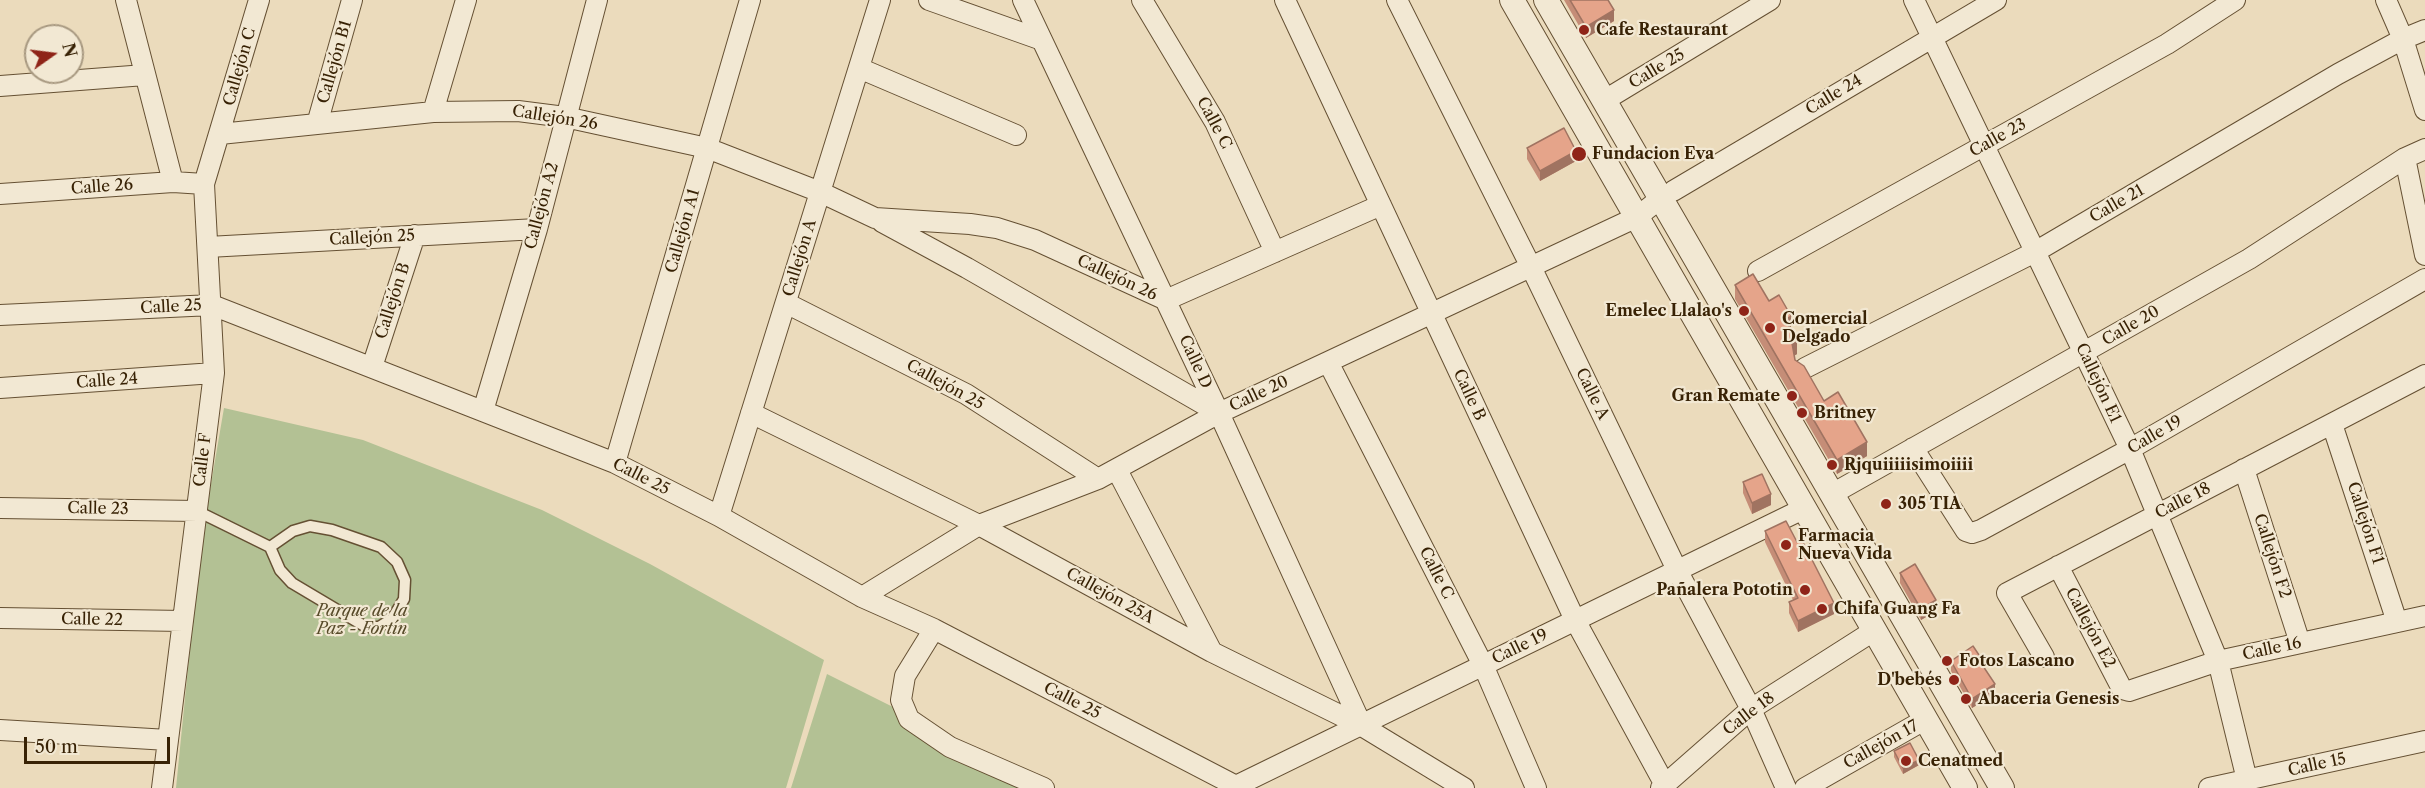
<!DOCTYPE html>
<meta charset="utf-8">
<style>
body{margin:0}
#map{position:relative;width:2425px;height:788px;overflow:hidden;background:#ebdbbc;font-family:"Libre Caslon Text",serif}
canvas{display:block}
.north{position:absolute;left:24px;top:24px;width:60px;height:60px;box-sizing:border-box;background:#f2e8d3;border:2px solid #a89981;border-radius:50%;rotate:76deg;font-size:16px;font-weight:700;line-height:24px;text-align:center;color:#382205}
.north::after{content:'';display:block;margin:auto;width:21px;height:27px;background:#8f2418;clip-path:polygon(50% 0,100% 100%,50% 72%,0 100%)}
.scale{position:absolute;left:24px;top:737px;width:146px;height:27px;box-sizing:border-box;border:3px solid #382205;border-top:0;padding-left:8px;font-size:18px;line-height:21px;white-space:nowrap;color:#382205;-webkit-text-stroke:4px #f2e8d3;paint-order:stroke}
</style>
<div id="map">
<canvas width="2425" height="788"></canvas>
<div class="north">N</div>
<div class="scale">50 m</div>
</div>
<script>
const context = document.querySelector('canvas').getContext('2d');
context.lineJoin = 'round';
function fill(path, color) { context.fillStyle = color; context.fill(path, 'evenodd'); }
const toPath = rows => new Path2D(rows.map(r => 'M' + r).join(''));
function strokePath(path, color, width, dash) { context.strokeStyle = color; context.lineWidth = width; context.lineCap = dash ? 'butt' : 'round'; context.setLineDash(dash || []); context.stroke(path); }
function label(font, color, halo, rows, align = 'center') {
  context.font = font + ' "Libre Caslon Text",serif'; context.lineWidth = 4.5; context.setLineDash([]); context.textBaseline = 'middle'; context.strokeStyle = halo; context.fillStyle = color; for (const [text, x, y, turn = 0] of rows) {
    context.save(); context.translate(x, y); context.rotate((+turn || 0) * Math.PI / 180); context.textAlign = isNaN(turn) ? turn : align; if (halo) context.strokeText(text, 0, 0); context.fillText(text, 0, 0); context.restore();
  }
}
fill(toPath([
 [224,408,363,440,542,510,650,564,824,660,786,788,176,788,200,548],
 [827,674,1055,788,791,788]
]), '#b3c194');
const service = toPath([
 [197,511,270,547,280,570,292,583,366,627,379,627,392,619,404,599,405,580,397,562,381,547,332,530,310,526,293,531,270,547]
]);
const minor = toPath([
 [126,0,173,182],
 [929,0,1042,40],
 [1023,0,1219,413,1362,726],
 [1142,0,1215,122,1275,252],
 [1285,0,1575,620,1665,785],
 [1397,0,1531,267,1677,570,1751,709,1786,788],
 [1914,0,2130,449,2218,661,2247,780],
 [2386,0,2403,39,2425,110],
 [859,68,1016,135],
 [0,86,145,75],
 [1605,100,1770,0],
 [433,112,466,0],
 [317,124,352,0],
 [220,134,433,112,518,111,565,117,707,148,820,192,875,218,970,224,997,228,1035,240,1166,300,1381,205],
 [2405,158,2425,255],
 [1673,191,1996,0],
 [0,194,173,182,204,184],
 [882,222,967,268,1219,413],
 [208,247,537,229],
 [1758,271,2167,44,2235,0],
 [786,303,966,394,1098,479],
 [0,315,212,305,615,463,719,516,862,597,934,629,1240,788],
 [1328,362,1483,665,1536,788],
 [372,367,415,235],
 [1805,368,2035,252,2338,74,2403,39,2425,30],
 [0,388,214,373],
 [483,411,537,229,597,0],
 [751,413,979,525,1212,652,1362,726,1464,788],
 [2332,424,2397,622],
 [1913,448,1966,531,1972,533,1981,530,2130,449,2425,279],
 [615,463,750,0],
 [2244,469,2300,643],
 [1117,470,1212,652],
 [1832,494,2249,259,2405,158,2425,149],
 [0,508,197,511],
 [719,516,880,0],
 [2058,566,2122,689,2129,691,2218,661,2425,616],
 [862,597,979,525,1098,479,1219,413,1637,217,1661,198],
 [0,618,183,621],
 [934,629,905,676,901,700,909,719,950,747,1044,788],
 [2044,657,2007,593,2425,375],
 [0,730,168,740],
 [1236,786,1805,508],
 [162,788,214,373,204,184,259,0],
 [1661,788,1751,709,1875,630],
 [1805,788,1926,719],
 [2209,788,2425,741]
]);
const tertiary = toPath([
 [1512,0,1965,788],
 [1546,0,2002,788]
]);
strokePath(service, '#655033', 13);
strokePath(minor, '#655033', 22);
strokePath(tertiary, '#655033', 26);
strokePath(service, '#f2e8d3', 10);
strokePath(minor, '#f2e8d3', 20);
strokePath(tertiary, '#f2e8d3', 24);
fill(toPath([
 [1564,0,1608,0,1614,21,1586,38],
 [1527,148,1576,161,1540,181,1527,159],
 [1735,285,1769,301,1791,330,1797,354,1794,356,1795,360,1824,401,1867,456,1837,474,1735,299],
 [1743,482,1771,505,1752,514,1743,493],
 [1765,531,1834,614,1798,632,1789,613,1789,602,1793,600,1765,542],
 [1900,573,1936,611,1921,620,1900,583],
 [1951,661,1985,669,1995,694,1972,708,1951,671],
 [1894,751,1919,765,1903,774,1894,757]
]), '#c58d77');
fill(toPath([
 [1614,10,1614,21,1586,38,1586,27],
 [1576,151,1576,161,1540,181,1540,171],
 [1791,316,1791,330,1785,334,1785,320],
 [1797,340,1797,354,1792,357,1792,343],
 [1867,442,1867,456,1837,474,1837,460],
 [1771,494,1771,505,1752,514,1752,503],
 [1936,600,1936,611,1921,620,1921,609],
 [1834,603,1834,614,1798,632,1798,621],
 [1995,684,1995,694,1972,708,1972,699],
 [1919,760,1919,765,1903,774,1903,768]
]), '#a07361');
const building = toPath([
 [1570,0,1608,0,1614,10,1586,27,1570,0],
 [1564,128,1576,151,1540,171,1527,148,1564,128],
 [1753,274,1769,301,1779,295,1791,316,1785,320,1797,340,1792,343,1795,360,1804,366,1824,401,1838,392,1867,442,1837,460,1735,285,1753,274],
 [1762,474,1771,494,1752,503,1743,482,1762,474],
 [1786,521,1797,542,1802,540,1834,603,1798,621,1789,602,1798,598,1765,531,1786,521],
 [1915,564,1936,600,1921,609,1900,573,1915,564],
 [1973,646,1985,664,1983,666,1995,684,1972,699,1951,661,1973,646],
 [1910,743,1919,760,1903,768,1894,751,1910,743]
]);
fill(building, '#e5a48a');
strokePath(building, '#a07361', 1.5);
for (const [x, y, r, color] of [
 [1584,30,6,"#8f2418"],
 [1579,154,8,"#8f2418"],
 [1744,311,6,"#8f2418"],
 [1770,328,6,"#8f2418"],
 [1792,396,6,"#8f2418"],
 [1802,413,6,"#8f2418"],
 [1832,465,6,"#8f2418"],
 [1886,504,6,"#8f2418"],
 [1786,545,6,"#8f2418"],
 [1805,590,6,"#8f2418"],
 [1822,609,6,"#8f2418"],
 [1947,661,6,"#8f2418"],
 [1954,680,6,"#8f2418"],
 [1966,699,6,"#8f2418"],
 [1906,761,6,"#8f2418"]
]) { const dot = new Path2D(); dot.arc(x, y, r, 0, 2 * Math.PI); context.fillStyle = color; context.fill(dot); strokePath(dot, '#f2e8d3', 2); }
label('bold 16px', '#382205', '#f2e8d3', [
 ["Cafe Restaurant",1596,30],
 ["Fundacion Eva",1592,154],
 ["Emelec Llalao's",1732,311,"right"],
 ["Comercial",1782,319],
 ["Delgado",1782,337],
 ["Gran Remate",1780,396,"right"],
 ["Britney",1814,413],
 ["Rjquiiiiisimoiiii",1844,465],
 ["305 TIA",1898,504],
 ["Farmacia",1798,536],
 ["Nueva Vida",1798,554],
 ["Pañalera Pototin",1793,590,"right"],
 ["Chifa Guang Fa",1834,609],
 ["Fotos Lascano",1959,661],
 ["D'bebés",1942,680,"right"],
 ["Abaceria Genesis",1978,699],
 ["Cenatmed",1918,761]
], 'left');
label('16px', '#382205', '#f2e8d3', [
 ["Callejón B1",335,62,-74],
 ["Callejón C",240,67,-74],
 ["Calle 25",1657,69,-31],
 ["Calle 24",1834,95,-31],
 ["Callejón 26",555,118,9],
 ["Calle C",1214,123,62],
 ["Calle 23",1998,138,-29],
 ["Calle 26",102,187,-4],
 ["Calle 21",2117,204,-30],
 ["Callejón A2",542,206,-75],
 ["Callejón A1",683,231,-74],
 ["Callejón 25",372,238,-3],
 ["Callejón A",800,258,-73],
 ["Callejón 26",1117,278,25],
 ["Callejón B",393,301,-72],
 ["Calle 25",171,307,-3],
 ["Calle 20",2131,326,-30],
 ["Calle D",1195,362,65],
 ["Calle 24",107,381,-4],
 ["Callejón E1",2098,383,65],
 ["Callejón 25",945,385,29],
 ["Calle 20",1259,394,-25],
 ["Calle A",1592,394,64],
 ["Calle B",1469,395,65],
 ["Calle 19",2155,435,-30],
 ["Calle F",203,460,-83],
 ["Calle 25",641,477,27],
 ["Calle 18",2183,501,-27],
 ["Calle 23",98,509,1],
 ["Callejón F1",2365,523,72],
 ["Callejón F2",2272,556,72],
 ["Calle C",1436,573,63],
 ["Callejón 25A",1110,596,29],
 ["Calle 22",92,620,1],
 ["Callejón E2",2090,628,62],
 ["Calle 19",1520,647,-26],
 ["Calle 16",2272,649,-12],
 ["Calle 25",1072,701,27],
 ["Calle 18",1749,714,-37],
 ["Callejón 17",1881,745,-29],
 ["Calle 15",2317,765,-12]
]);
label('italic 16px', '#574a29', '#f2e8d3', [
 ["Parque de la",362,611],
 ["Paz - Fortín",362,629]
]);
</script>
